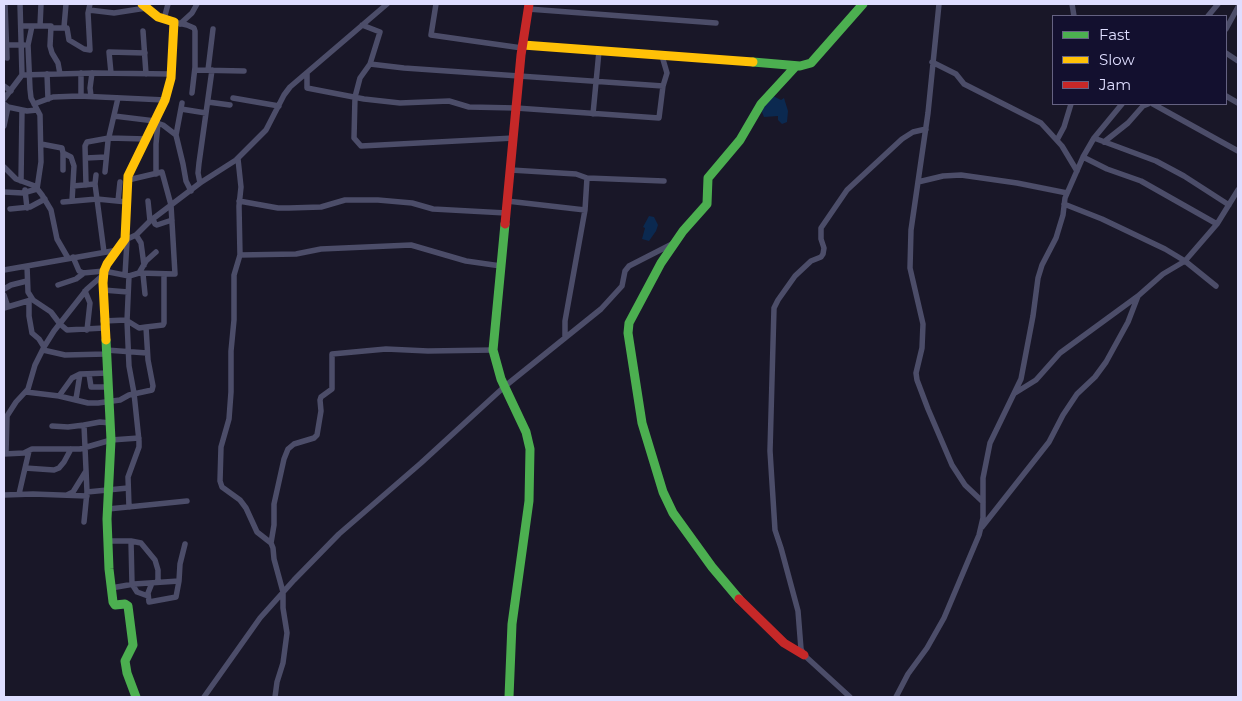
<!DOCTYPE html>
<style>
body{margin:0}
#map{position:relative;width:1242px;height:701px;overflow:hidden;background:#191728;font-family:Montserrat,sans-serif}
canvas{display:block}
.frame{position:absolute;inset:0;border:5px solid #dfdeff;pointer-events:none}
.legend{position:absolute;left:1052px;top:15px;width:175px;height:90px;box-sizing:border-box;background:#13102f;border:1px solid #656282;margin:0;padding:6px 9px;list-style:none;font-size:15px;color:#dfdeff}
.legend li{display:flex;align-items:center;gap:10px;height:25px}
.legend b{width:25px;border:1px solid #656282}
</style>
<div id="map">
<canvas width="1242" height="701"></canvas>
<div class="frame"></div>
<ul class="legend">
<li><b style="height:6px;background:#4caf50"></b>Fast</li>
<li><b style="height:6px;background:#ffc107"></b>Slow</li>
<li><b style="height:6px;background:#c62828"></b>Jam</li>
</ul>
</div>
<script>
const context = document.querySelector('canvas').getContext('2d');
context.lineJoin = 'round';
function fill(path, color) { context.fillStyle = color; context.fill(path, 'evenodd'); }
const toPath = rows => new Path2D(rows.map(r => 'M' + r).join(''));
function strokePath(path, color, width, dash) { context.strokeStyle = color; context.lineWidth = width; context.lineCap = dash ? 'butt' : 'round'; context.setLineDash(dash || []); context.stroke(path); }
fill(toPath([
 [773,96,781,100,784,98,788,111,787,122,782,124,778,120,778,116,764,117,762,112,763,108],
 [649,216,654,217,658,225,656,231,649,241,642,239,645,228,643,227]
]), '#0b2950');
strokePath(toPath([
 [5,4,7,58],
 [436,4,431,35,522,48],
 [939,4,928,113,911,230,910,268,923,324,922,348,916,373,917,380,928,409,952,465,965,485,983,502],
 [1072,4,1074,16],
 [528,9,716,23],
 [89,10,114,13,146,8],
 [1208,16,1218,4],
 [164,19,168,4],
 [174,22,187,25,194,28,195,31,195,67,192,93],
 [180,24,192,13,197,4],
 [362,25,380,32,370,64,360,78,355,97,354,138,361,146,514,138],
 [21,26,51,26,50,46,52,53,58,63,60,74],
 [40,26,41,4],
 [64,27,66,4],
 [51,28,67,28,69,40,84,49,90,50,88,13,90,4],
 [1226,29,1238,7],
 [143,31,146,74],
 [4,45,24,45],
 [1226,53,1238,61],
 [932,62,956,74,964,84,1041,123,1062,146,1077,171],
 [370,64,404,68,663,86,667,73,662,56],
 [195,70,244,71],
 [208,70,213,29],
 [111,73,109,52,145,53],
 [307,73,307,88,364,99,400,103,449,101,469,107,516,108,659,118,663,86],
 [47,74,48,99],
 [22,75,94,73,171,74],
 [4,86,11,91],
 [81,96,81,73],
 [91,96,90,88,92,73],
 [1226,96,1238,103],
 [233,98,279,106],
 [4,99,22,75,20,4],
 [208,102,230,105],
 [4,104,8,107,27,111,37,110],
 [34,104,53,97,79,96,165,100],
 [1153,104,1238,151],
 [181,109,206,113,199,163,198,173,200,183],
 [206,113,212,70],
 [593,114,599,51],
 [114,116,155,121],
 [154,122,163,125,176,135,183,164,186,181,191,191],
 [4,126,8,107],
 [176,135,182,103],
 [1094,138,1156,161,1184,176,1229,205],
 [1057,140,1064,127,1071,104],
 [1104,142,1128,123,1143,106,1148,104],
 [41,144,62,148,63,153,71,157,74,166,72,201],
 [1083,157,1107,169,1141,181,1217,224],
 [86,158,106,157],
 [238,159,241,187,239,206,240,255,234,275,234,320,231,351,231,392,229,419,221,447,220,481,222,487,240,500,246,508,257,532,271,543,273,548,274,559,283,592,283,608,287,633,283,663,277,682,275,697],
 [4,167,16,179,35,186,42,195,51,210,57,239,68,258],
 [63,170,63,153],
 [511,170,576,174,587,178,585,210,565,321,565,338],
 [105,172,108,141,118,98],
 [156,174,156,144,158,123],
 [587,178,664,181],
 [128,180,162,172,171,205,175,274,139,273],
 [21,181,22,110],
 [918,182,943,176,961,175,1017,183,1067,193],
 [95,184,96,175],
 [86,185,85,146,87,142,109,138,146,139],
 [73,186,95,184,104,252],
 [25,190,27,208],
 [4,192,23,193,37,189,41,162,40,115,31,98,30,89,28,45,32,26],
 [118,201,120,182],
 [148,201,150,221],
 [239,201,278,208,289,208,321,207,345,200,378,200,412,203,433,209,506,213],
 [507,201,585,210],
 [63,202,97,199,127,202],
 [1064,204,1102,219,1165,249,1185,261,1216,286],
 [10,209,30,207,45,199],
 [153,219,155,224,157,225,172,220],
 [136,235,141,243,144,265],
 [123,241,136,235,150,221,200,183,236,160,266,130,284,95,290,87,387,4],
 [240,255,296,254,321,249,411,245,466,261,501,266],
 [73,257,79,271,83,273,104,271,129,276,127,321,129,366,134,393,139,441,139,447,128,477,129,507],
 [27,266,28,292,33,300,51,312,60,324,67,330,104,328],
 [4,270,118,250],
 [143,274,145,294],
 [125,275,127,241],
 [129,276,139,273,146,261,156,252],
 [58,285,76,279,84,273],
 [4,289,11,285,27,281],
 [103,290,128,292],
 [85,291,90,303,87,330],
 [4,295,8,307],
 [29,301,29,316,32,333,39,339,44,347],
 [4,308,31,300],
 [146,327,163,325,164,323,164,274],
 [43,350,65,355,106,354],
 [106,350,147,353],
 [89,374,91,387,108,387],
 [26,392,59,396,88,403,98,403,120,400,129,395,152,390,153,386,148,360,146,327,139,328,126,320,103,321],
 [1015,393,1036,380,1060,353,1138,296],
 [59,396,72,378,80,374,108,373],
 [76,399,80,374],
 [84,425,100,422,111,423],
 [52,426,68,427,84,425,87,492,84,522],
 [6,453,7,416,16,402,28,389,35,365,44,347,54,331,87,289,103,275],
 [4,454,24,453,32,449,80,449,111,440,139,438],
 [25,468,54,470,59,468,64,462,71,449],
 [87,492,128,488],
 [19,494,29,451],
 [4,495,33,494,87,496],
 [67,495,73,492,86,471],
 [108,509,187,501],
 [982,527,1049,442,1063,415,1077,394,1095,377,1106,362,1128,322,1138,296,1163,274,1185,261,1217,224,1238,190],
 [108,541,131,541,132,584,137,592,148,596],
 [131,541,141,543,155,560,158,570,158,582],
 [271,543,274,525,274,504,284,459,288,449,294,444,314,438,317,435,321,411,320,400,321,397,332,389,332,354,386,349,428,351,493,350],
 [179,581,180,564,185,544],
 [111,588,134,584,179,581,176,597,149,602,148,593,152,583],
 [204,697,260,618,294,580,339,534,421,463,504,387,601,309,622,286,625,271,629,266,674,243],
 [850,697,804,655,801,649,798,611,781,548,775,530,770,451,774,308,778,300,795,276,811,261,821,257,823,254,824,248,821,239,821,228,847,190,902,139,913,132,926,129],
 [896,697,908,674,927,648,944,618,979,535,983,518,983,478,990,443,1021,379,1033,316,1038,278,1042,265,1056,238,1063,215,1065,198,1083,157,1094,138,1122,104]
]), '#4c4d69', 5.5);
strokePath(toPath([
 [753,62,800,66,811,63,863,4],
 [505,224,493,350,501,379,526,432,530,449,529,501,512,624,509,697],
 [106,340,111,440,107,519,109,569,113,602,115,605,125,604,128,606,133,645,125,661,127,673,136,697],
 [739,599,712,567,673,513,663,492,642,423,628,333,629,323,661,263,683,231,707,204,708,178,740,140,761,104,796,66]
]), '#4caf50', 9);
strokePath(toPath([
 [523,45,753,62],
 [106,340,103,283,104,271,107,264,125,239,128,176,165,100,171,78,174,22,158,17,142,4]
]), '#ffc107', 9);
strokePath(toPath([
 [505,224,521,55,529,4],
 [739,599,784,643,804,655]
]), '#c62828', 9);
</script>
